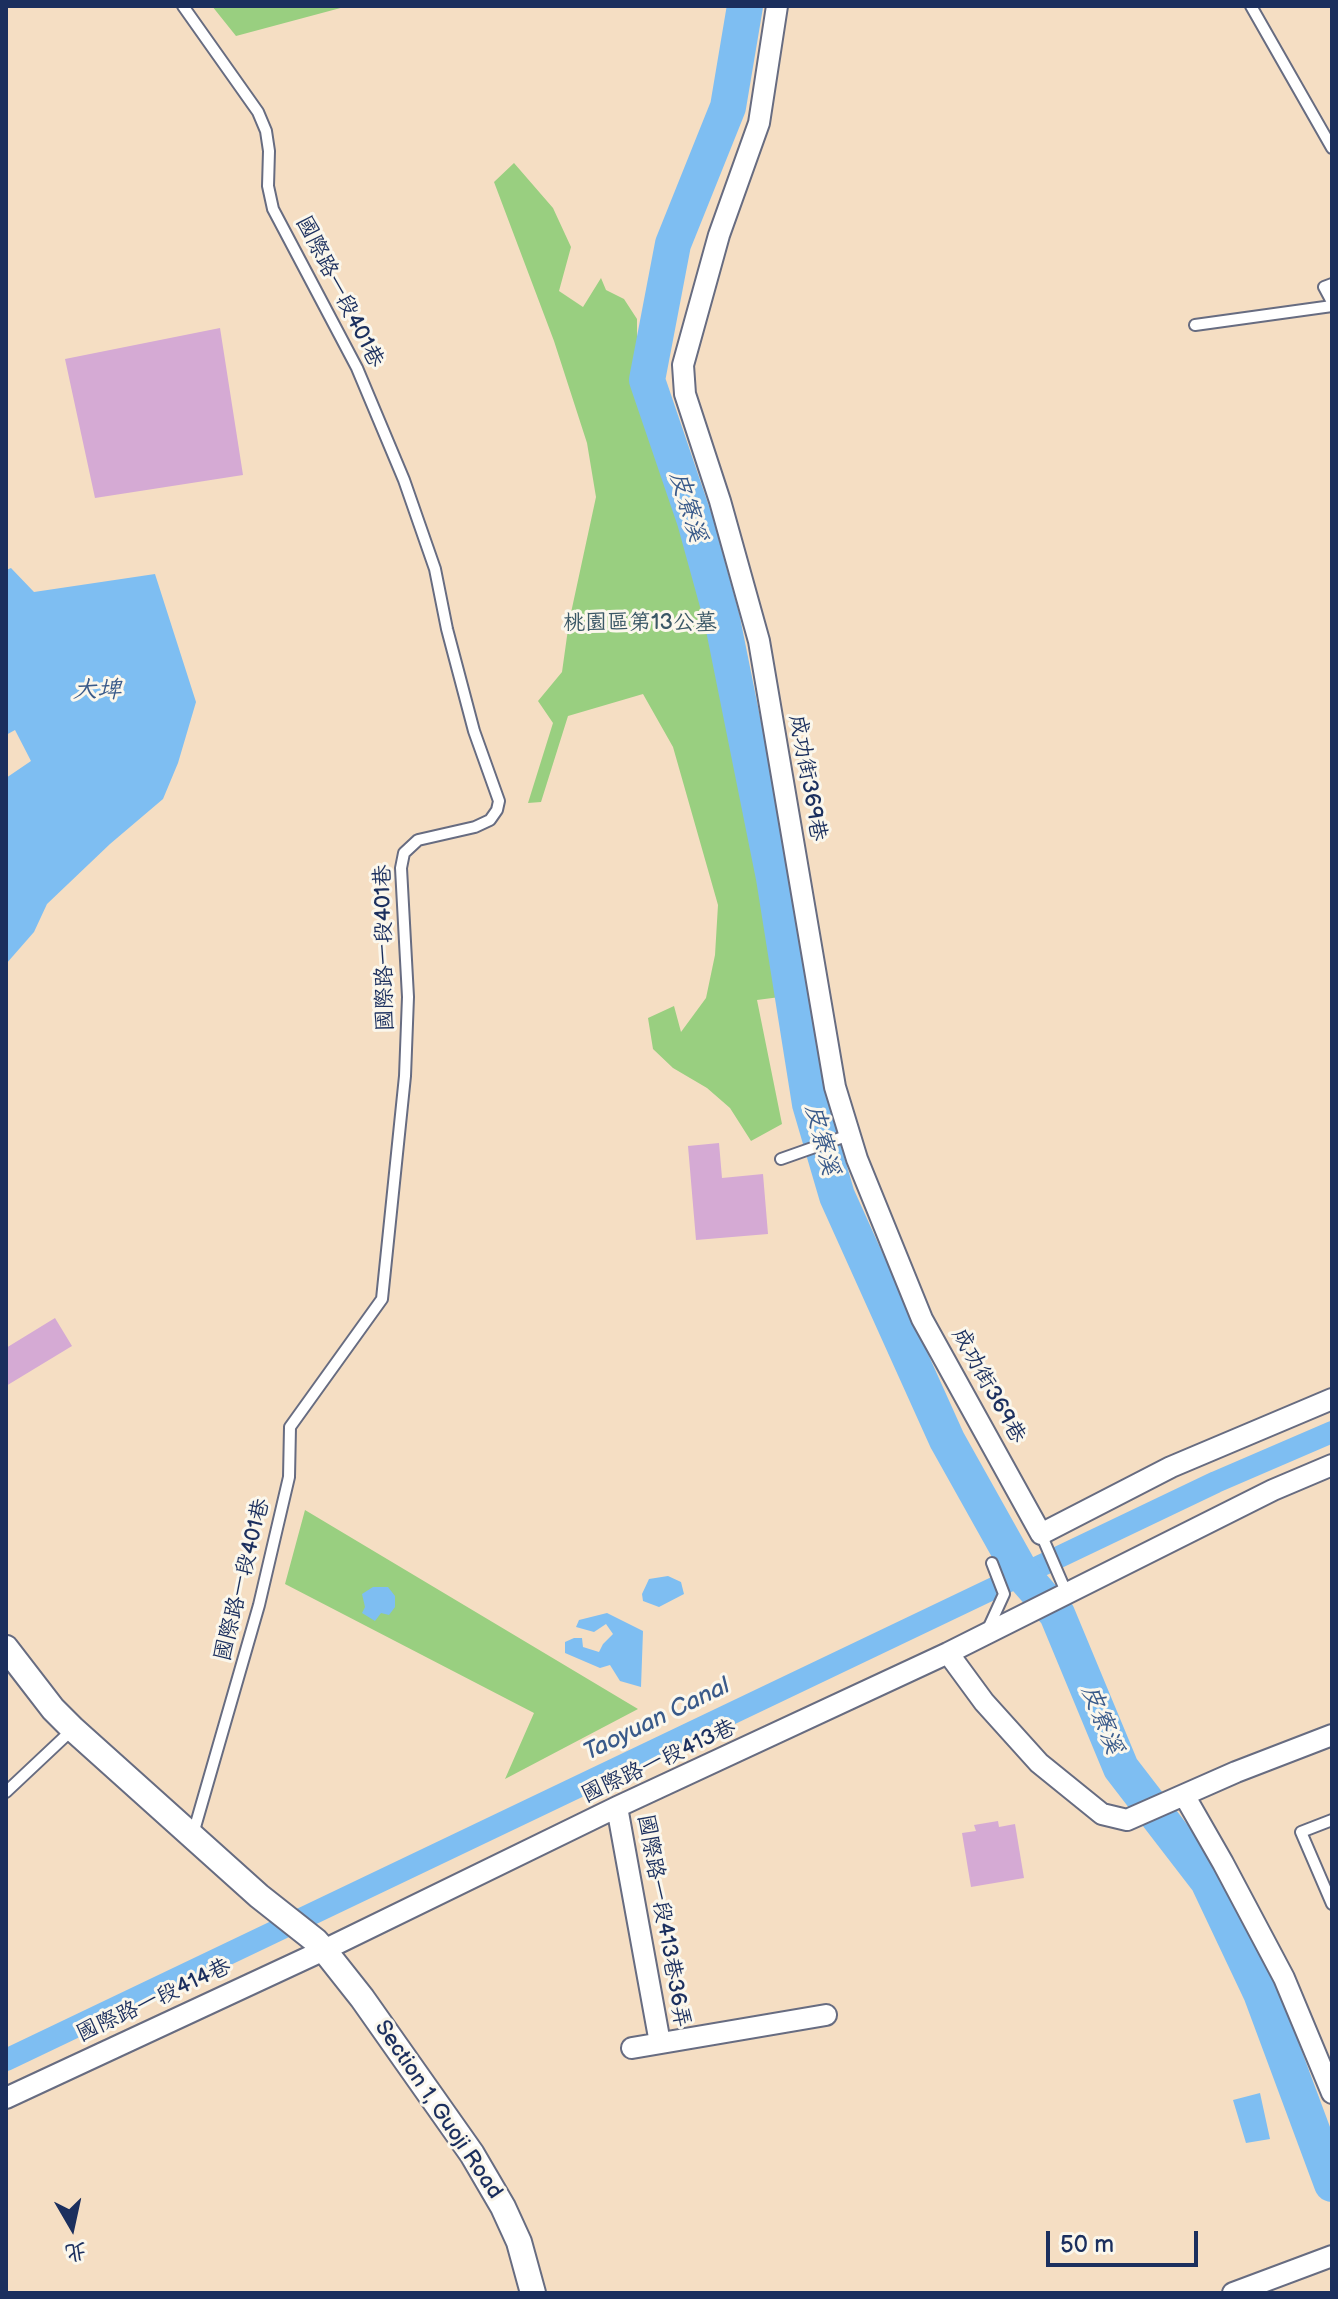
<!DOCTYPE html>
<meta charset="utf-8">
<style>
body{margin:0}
#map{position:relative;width:1338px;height:2299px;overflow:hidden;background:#f5dec3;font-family:"Balsamiq Sans","LXGW WenKai TC",sans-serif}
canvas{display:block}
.frame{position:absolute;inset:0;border:8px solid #1b2f5e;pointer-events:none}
.north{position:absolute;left:32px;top:2187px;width:80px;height:80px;-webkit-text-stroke:6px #fbf7ec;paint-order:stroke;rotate:171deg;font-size:22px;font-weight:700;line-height:32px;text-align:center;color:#1b2f5e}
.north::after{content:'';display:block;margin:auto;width:28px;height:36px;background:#1b2f5e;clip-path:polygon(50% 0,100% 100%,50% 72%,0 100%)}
.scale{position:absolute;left:1046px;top:2231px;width:152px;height:36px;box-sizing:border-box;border:4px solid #1b2f5e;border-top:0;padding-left:10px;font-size:24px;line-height:28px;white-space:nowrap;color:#1b2f5e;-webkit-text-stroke:6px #fbf7ec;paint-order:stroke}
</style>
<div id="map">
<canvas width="1338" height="2299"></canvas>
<div class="frame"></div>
<div class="north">北</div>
<div class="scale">50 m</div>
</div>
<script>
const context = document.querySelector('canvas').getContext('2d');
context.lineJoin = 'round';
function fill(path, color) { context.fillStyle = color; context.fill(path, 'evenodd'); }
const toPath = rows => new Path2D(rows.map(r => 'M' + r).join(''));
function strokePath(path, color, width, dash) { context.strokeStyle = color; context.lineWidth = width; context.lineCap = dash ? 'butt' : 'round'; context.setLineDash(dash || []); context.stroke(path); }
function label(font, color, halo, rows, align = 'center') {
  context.font = font + ' "Balsamiq Sans","LXGW WenKai TC",sans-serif'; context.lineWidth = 6; context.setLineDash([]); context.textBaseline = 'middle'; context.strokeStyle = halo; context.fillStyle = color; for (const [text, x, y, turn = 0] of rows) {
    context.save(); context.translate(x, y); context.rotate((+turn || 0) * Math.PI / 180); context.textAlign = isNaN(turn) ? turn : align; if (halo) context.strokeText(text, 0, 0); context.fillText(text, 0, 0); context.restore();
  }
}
fill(toPath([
 [212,6,348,6,236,36],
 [514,163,553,208,571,247,559,291,583,307,601,278,606,290,624,299,637,319,637,386,714,625,776,955,780,997,757,1000,782,1124,751,1141,730,1108,707,1088,673,1068,653,1049,648,1018,674,1006,681,1032,706,998,715,955,718,905,673,747,643,694,568,716,541,802,528,803,553,723,538,701,562,672,569,622,596,497,587,443,554,341,494,182],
 [305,1510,638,1709,505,1779,534,1713,285,1584]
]), '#99cf80');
fill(toPath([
 [11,568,34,592,155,574,196,702,178,763,163,799,110,844,47,904,34,932,6,964,6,778,31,761,15,730,6,735,6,570],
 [668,1576,681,1582,684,1594,659,1607,643,1601,642,1594,649,1579],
 [373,1587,388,1587,395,1596,395,1607,389,1615,381,1613,375,1621,362,1613,365,1607,362,1594],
 [607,1613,643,1631,641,1687,620,1681,610,1665,600,1668,565,1653,565,1642,574,1638,582,1638,583,1647,599,1652,603,1644,613,1634,606,1624,594,1632,576,1627,579,1620],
 [1260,2093,1270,2139,1246,2143,1233,2100]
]), '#7ebef2');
strokePath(toPath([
 [6,2060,1216,1482,1332,1432]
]), '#7ebef2', 22);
strokePath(toPath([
 [745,6,728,107,673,244,647,380,695,521,722,619,774,878,810,1104,837,1196,947,1440,1022,1574,1057,1614,1121,1768,1208,1881,1261,1993,1332,2184]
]), '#7ebef2', 36);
fill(toPath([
 [220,328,243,475,95,498,65,359],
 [719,1143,722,1178,763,1174,768,1234,696,1240,688,1146],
 [55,1318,72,1346,6,1386,6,1348],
 [998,1821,999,1827,1015,1824,1024,1878,971,1887,962,1833,976,1831,974,1825]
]), '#d5aad4');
const service = toPath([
 [183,6,258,112,266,131,269,151,268,186,273,209,357,368,404,480,435,569,447,629,474,731,499,801,497,810,490,820,475,827,418,840,404,853,401,868,408,997,405,1076,382,1299,290,1427,289,1477,259,1605,193,1834],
 [1251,6,1332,148],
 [1332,284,1324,287,1332,302],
 [1195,325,1332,306],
 [781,1159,849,1135],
 [1041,1534,1067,1594],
 [988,1629,1004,1594,992,1563],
 [6,1792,73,1729],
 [1332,1820,1301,1832,1332,1904]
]);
const minor = toPath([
 [777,6,759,123,719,235,683,365,685,394,720,501,759,641,835,1087,857,1159,922,1319,1041,1534,1171,1467,1332,1399],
 [948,1653,984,1702,1039,1763,1102,1814,1127,1820,1236,1772,1332,1735],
 [1184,1795,1223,1863,1284,1978,1332,2093],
 [617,1807,660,2043],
 [632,2048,826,2015],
 [6,2098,324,1950,617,1807,948,1653,1273,1490,1332,1465],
 [1233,2293,1332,2256]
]);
const tertiary = toPath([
 [6,1648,53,1709,73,1729,259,1896,316,1941,324,1950,362,1998,472,2154,503,2207,519,2242,533,2293]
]);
strokePath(service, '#676c81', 14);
strokePath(minor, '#676c81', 24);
strokePath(tertiary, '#676c81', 28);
strokePath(service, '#fff', 10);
strokePath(minor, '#fff', 20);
strokePath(tertiary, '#fff', 24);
label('22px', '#1b2f5e', '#fbf7ec', [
 ["國際路一段401巷",339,292,63],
 ["成功街369巷",807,778,80],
 ["國際路一段401巷",385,948,-91],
 ["成功街369巷",988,1386,61],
 ["國際路一段401巷",243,1580,-76],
 ["國際路一段413巷",659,1762,-25],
 ["國際路一段413巷36弄",663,1921,80],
 ["國際路一段414巷",154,2001,-25],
 ["Section 1, Guoji Road",438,2110,56]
]);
label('22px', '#3a5766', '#fbf7ec', [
 ["桃園區第13公墓",640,623]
]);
label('italic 24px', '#395a8a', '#fbf7ec', [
 ["皮寮溪",687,507,73],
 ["大埤",97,691],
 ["皮寮溪",821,1140,75],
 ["Taoyuan Canal",657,1720,-26],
 ["皮寮溪",1101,1720,68]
]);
</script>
